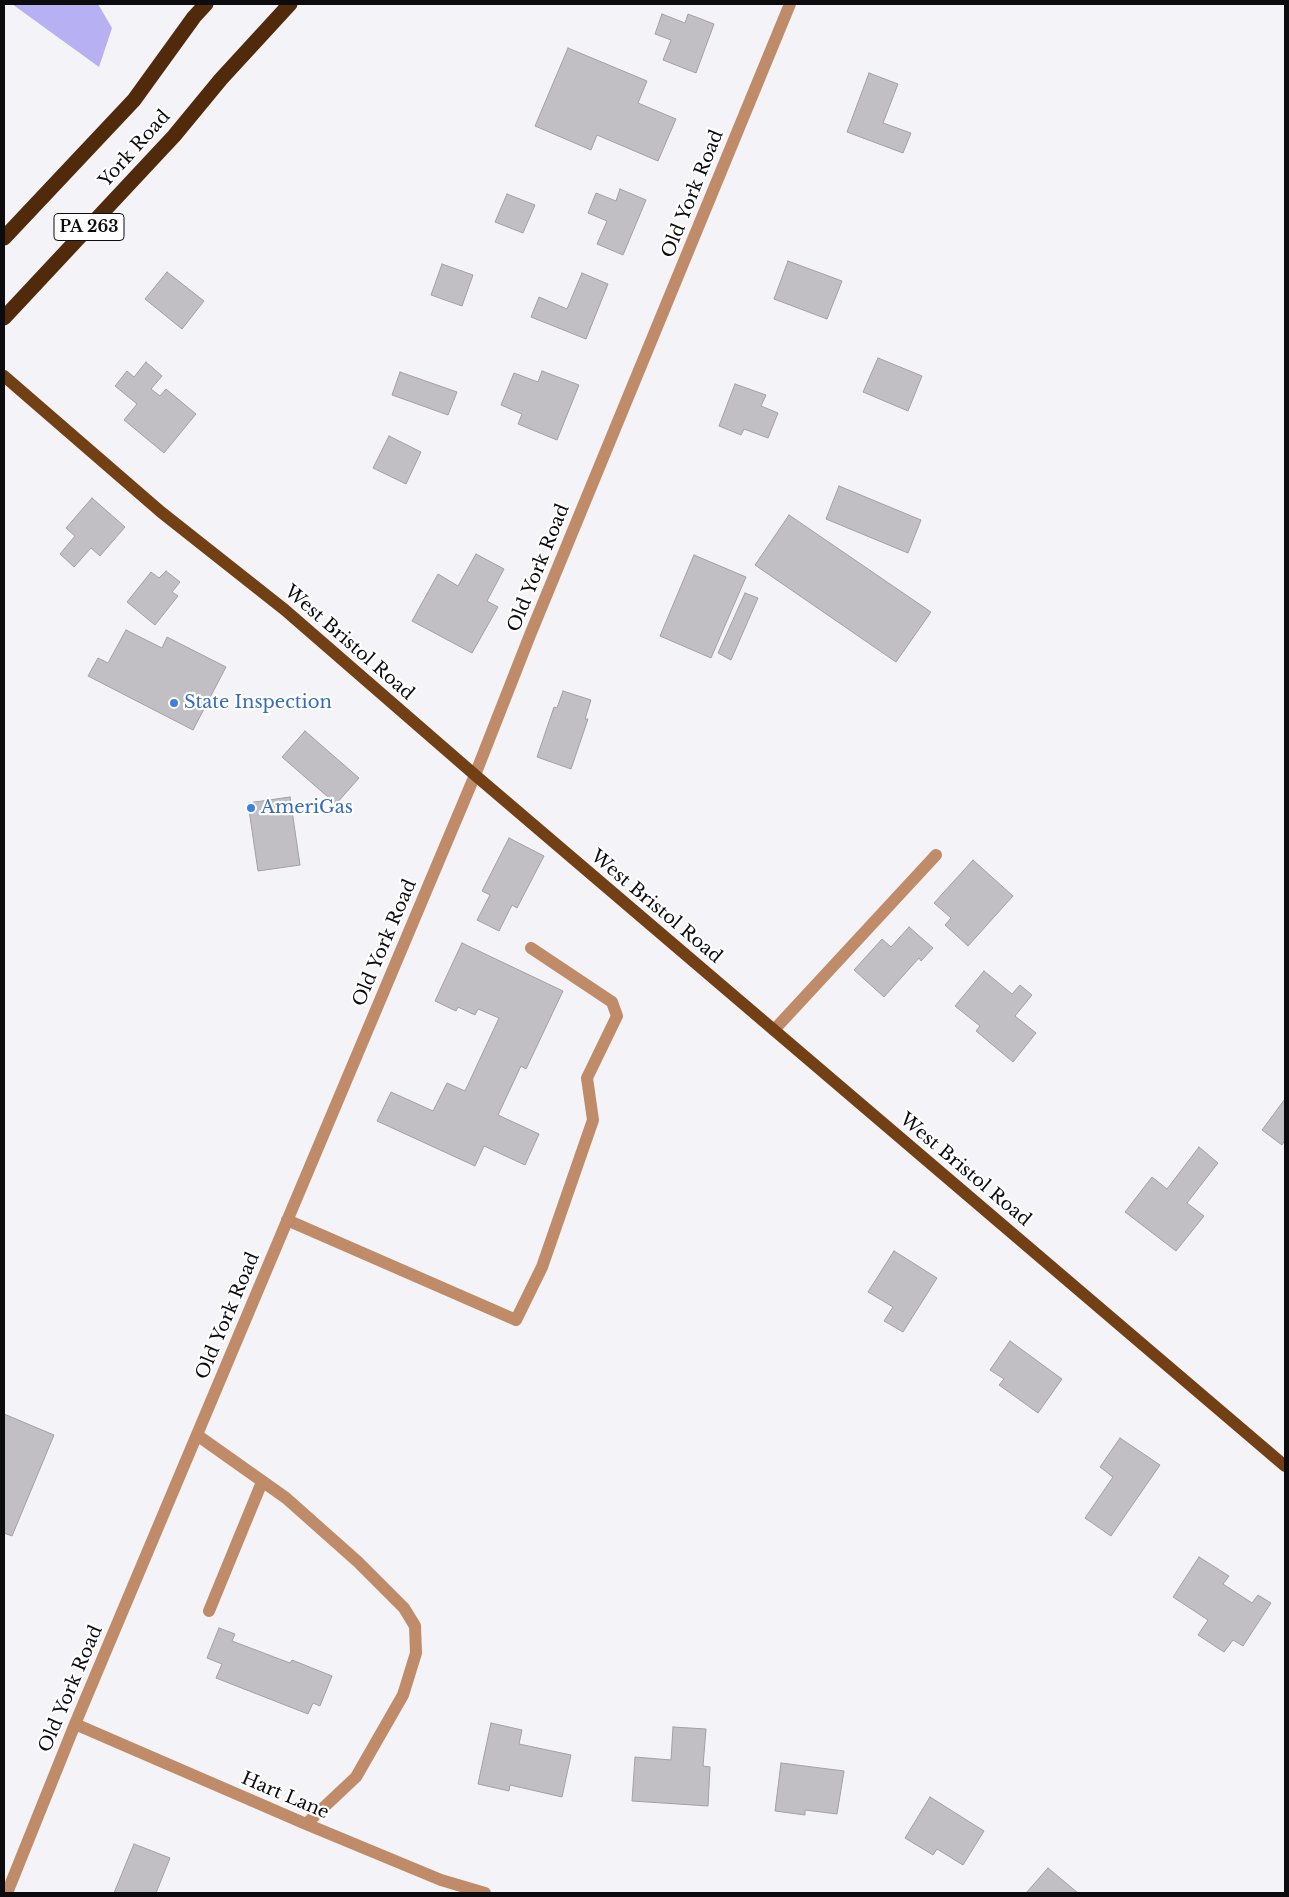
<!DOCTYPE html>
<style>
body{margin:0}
#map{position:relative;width:1289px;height:1897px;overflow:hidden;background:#f3f3f8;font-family:"Libre Baskerville",serif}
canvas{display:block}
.frame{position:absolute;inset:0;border:5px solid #0c0c0e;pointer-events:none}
</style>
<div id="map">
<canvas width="1289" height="1897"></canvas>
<div class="frame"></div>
</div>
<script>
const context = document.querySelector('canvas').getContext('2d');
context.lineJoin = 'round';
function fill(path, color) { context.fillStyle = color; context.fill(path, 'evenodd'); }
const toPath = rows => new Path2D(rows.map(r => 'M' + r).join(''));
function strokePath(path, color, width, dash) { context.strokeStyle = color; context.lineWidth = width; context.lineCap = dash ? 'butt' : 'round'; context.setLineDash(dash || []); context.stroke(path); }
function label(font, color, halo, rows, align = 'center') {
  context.font = font + ' "Libre Baskerville",serif'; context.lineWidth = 4.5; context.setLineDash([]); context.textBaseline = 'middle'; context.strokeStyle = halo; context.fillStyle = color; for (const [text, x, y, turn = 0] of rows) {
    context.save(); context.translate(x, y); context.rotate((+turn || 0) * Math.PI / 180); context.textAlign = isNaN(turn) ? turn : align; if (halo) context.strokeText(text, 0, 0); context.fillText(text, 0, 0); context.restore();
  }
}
fill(toPath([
 [12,4,98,4,112,28,99,67]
]), '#b7b0f2');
const building = toPath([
 [662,14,685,23,688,14,714,24,696,73,663,60,671,40,655,34,662,14],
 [568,48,647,81,638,103,676,119,658,161,597,135,591,150,535,126,568,48],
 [869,73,898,84,883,123,911,133,903,153,847,132,869,73],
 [620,189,646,200,623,255,597,244,607,221,588,213,596,193,616,201,620,189],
 [507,194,535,205,523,233,495,222,507,194],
 [788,261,842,281,827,319,774,299,788,261],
 [442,264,473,275,462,306,431,295,442,264],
 [167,272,204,301,182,329,145,299,167,272],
 [582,273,608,284,586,339,531,317,539,297,567,309,582,273],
 [878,358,922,376,908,411,863,392,878,358],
 [146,362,162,376,151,389,160,396,166,389,196,414,164,453,124,420,137,404,115,386,127,371,134,377,146,362],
 [542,371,579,385,557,440,518,424,522,414,501,405,514,373,538,382,542,371],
 [400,372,457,392,448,415,392,395,400,372],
 [735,384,766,395,761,406,778,413,768,438,744,429,741,435,719,426,735,384],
 [389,436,421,452,406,484,373,468,389,436],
 [839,486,921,520,908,553,826,519,839,486],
 [92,498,125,527,100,556,91,548,74,567,60,554,75,536,66,528,92,498],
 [789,515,931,612,896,662,755,565,789,515],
 [476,554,504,569,487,601,498,607,472,653,412,621,438,574,458,586,476,554],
 [694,555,746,577,711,658,660,636,694,555],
 [166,571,180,582,172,592,178,596,155,625,127,602,151,572,159,578,166,571],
 [745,593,758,598,731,660,718,653,745,593],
 [126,630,162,648,167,637,226,667,193,730,88,676,98,658,108,663,126,630],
 [563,691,591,700,585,719,588,719,571,769,537,757,554,707,557,708,563,691],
 [305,731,359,778,336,804,282,757,305,731],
 [290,797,300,865,258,871,248,803,290,797],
 [509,838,544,856,517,908,512,905,499,931,477,920,490,895,482,891,509,838],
 [973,860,1013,896,968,946,945,925,951,918,934,903,973,860],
 [909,927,933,948,921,961,919,958,884,997,854,970,882,939,891,947,909,927],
 [462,943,563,991,526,1069,521,1066,498,1115,539,1134,525,1165,484,1146,475,1166,377,1121,391,1092,433,1111,447,1083,465,1091,499,1018,478,1009,475,1015,458,1007,456,1011,435,1001,462,943],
 [984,971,1012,994,1020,985,1032,995,1015,1016,1036,1033,1013,1062,976,1031,980,1026,955,1006,984,971],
 [1285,1099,1285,1140,1282,1145,1262,1130,1285,1099],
 [1199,1147,1218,1163,1187,1203,1204,1216,1176,1251,1125,1212,1152,1177,1167,1189,1199,1147],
 [894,1251,937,1278,903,1332,884,1321,893,1307,868,1292,894,1251],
 [1010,1341,1062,1379,1038,1413,999,1385,1004,1379,990,1370,1010,1341],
 [4,1414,54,1435,12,1536,4,1533,4,1414],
 [1120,1438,1160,1465,1111,1536,1085,1518,1113,1477,1100,1467,1120,1438],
 [1199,1557,1229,1576,1223,1584,1252,1603,1258,1595,1271,1603,1243,1646,1233,1640,1224,1652,1198,1635,1208,1620,1173,1597,1199,1557],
 [219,1628,235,1634,232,1641,290,1663,292,1660,332,1676,320,1706,313,1703,308,1714,216,1678,222,1664,207,1658,219,1628],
 [491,1723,522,1730,519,1744,571,1755,562,1797,510,1785,509,1791,478,1784,491,1723],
 [673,1727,706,1729,703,1766,710,1767,708,1806,632,1801,635,1757,671,1760,673,1727],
 [781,1763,844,1771,837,1814,805,1810,805,1815,775,1811,781,1763],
 [930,1797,984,1831,963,1865,937,1849,933,1855,905,1838,930,1797],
 [134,1844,170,1858,156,1893,114,1893,134,1844],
 [1048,1868,1078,1893,1026,1893,1048,1868]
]);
fill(building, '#c1bfc3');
strokePath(building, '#a2a0a4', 1);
strokePath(toPath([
 [774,1030,936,855],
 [287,1220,516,1320,542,1267,593,1120,587,1078,617,1016,612,1002,531,948],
 [197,1435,286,1498,358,1562,404,1608,415,1626,416,1653,403,1695,356,1777,306,1824],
 [209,1611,262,1482],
 [75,1724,306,1824,441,1880,485,1893],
 [7,1893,75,1724,475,775,530,635,790,4]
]), '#bf8b68', 12);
strokePath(toPath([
 [4,376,161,512,285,610,475,775,1285,1466]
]), '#733f15', 12);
strokePath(toPath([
 [4,238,134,100,194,17,206,4],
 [4,318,174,136,221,79,290,4]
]), '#502a0b', 15);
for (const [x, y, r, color] of [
 [174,703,5,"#3f7fe0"],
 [251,808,5,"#3f7fe0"]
]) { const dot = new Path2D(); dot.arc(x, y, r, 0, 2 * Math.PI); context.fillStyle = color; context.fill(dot); strokePath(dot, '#fff', 2); }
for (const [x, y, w] of [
 [89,227,70]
]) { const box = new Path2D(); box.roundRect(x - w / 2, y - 13.5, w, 27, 4); context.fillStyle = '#fff'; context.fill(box); strokePath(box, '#0c0c0e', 1); }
label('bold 16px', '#0c0c0e', null, [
 ["PA 263",89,227]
]);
label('18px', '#0c0c0e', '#fff', [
 ["York Road",135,149,-48],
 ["Old York Road",693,194,-68],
 ["Old York Road",539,568,-68],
 ["West Bristol Road",349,643,41],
 ["West Bristol Road",656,907,40],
 ["Old York Road",385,943,-67],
 ["West Bristol Road",965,1170,40],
 ["Old York Road",228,1316,-67],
 ["Old York Road",71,1689,-67],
 ["Hart Lane",285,1796,23]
]);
label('18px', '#366cbe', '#fff', [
 ["State Inspection",184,703],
 ["AmeriGas",261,808]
], 'left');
</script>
